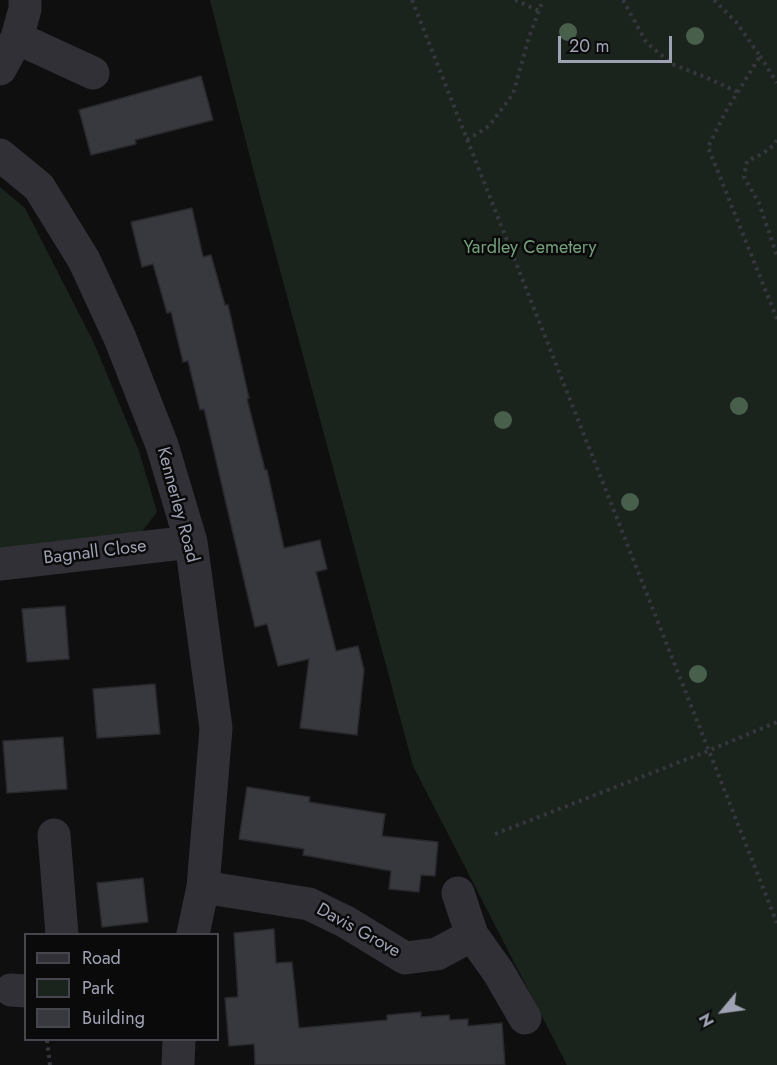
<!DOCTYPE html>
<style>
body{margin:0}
#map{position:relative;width:777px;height:1065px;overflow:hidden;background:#0f0f10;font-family:Jost,sans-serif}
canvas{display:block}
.legend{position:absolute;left:24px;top:933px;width:195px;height:108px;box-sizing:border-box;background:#0a0a0b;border:2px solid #46474e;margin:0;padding:8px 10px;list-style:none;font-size:18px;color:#9fa2b3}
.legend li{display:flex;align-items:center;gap:12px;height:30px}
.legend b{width:30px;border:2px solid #46474e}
.north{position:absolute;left:693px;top:981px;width:60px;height:60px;-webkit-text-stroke:4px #0a0a0b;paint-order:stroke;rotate:241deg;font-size:16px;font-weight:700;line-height:24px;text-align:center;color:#9fa2b3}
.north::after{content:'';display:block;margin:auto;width:21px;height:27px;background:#9fa2b3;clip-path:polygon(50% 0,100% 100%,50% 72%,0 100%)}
.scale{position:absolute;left:558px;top:36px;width:114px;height:27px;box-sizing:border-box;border:3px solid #9fa2b3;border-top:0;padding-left:8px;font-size:18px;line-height:21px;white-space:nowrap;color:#9fa2b3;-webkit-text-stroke:4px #0a0a0b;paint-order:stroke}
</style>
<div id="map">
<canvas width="777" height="1065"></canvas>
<ul class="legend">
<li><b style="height:8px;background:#303036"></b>Road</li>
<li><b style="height:16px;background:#1b231d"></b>Park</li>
<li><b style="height:16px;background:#38393f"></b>Building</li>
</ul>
<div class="north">N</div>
<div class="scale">20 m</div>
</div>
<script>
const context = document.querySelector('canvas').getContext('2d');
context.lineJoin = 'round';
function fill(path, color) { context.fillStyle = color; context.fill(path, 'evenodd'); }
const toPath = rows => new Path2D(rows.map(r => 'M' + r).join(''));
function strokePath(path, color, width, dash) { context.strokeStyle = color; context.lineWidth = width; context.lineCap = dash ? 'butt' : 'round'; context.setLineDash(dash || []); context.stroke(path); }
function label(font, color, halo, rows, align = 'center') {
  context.font = font + ' Jost,sans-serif'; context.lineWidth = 5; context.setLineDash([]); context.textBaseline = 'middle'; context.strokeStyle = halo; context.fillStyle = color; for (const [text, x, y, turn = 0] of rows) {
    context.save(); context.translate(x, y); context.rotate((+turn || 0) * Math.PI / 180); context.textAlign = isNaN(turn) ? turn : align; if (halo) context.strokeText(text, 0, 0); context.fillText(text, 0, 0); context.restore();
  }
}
fill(toPath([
 [210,0,777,0,777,1065,567,1065,413,766,254,173],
 [0,187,25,208,94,343,139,451,157,512,141,533,0,549]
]), '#1b231d');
const building = toPath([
 [201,76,213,120,135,140,136,144,91,155,79,110,201,76],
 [192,208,203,257,211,255,225,305,228,305,249,398,247,399,265,470,267,470,284,548,320,540,327,569,316,572,336,651,358,646,364,670,357,735,300,728,309,659,278,666,267,624,255,627,204,409,200,410,188,361,183,362,171,312,167,313,153,264,142,267,131,222,192,208],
 [65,606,69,659,27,662,22,609,65,606],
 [155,684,160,734,97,738,93,689,155,684],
 [63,737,67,789,7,793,3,741,63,737],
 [247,787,310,797,309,802,385,814,382,836,438,842,435,876,421,875,419,892,389,889,391,871,303,855,304,849,239,839,247,787],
 [143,878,148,922,102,927,97,883,143,878],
 [274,929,276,963,292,962,299,1028,387,1020,387,1015,421,1012,421,1017,449,1015,450,1020,468,1019,468,1026,502,1023,505,1065,255,1065,254,1044,229,1046,225,998,238,997,234,933,274,929]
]);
fill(building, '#38393f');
strokePath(building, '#29292d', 1.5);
strokePath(toPath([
 [412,0,777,923],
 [515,0,539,11],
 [623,0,646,42,672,64,705,77,738,92],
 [714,0,736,22,760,56,726,111,708,147,777,319],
 [760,56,777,83],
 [467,140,489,126,513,94,529,37,543,0],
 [777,140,774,145,762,154,747,161,744,177,759,203,777,256],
 [495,834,708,751,777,722],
 [47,1040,50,1065]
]), '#36373d', 4, [3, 4.5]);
strokePath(toPath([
 [17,38,93,73],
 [0,69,17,38,25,9,25,0],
 [0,155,39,187,84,260,120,338,162,445,191,542,216,728,203,887,193,934],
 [0,564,191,542],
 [54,835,62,934],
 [203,887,309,904,346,922,405,958,437,954,472,935,499,973,525,1018],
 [458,893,472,935],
 [11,990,26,991],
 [178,1065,179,1040]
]), '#303036', 33);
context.fillStyle = '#475f4b';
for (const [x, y] of [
 [568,32],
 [695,36],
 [739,406],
 [503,420],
 [630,502],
 [698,674]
]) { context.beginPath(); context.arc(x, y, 9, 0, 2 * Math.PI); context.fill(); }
label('18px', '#74a07c', '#0a0a0b', [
 ["Yardley Cemetery",530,249]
]);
label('18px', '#9fa2b3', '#0a0a0b', [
 ["Kennerley Road",177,505,75],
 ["Bagnall Close",95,553,-7],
 ["Davis Grove",358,931,29]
]);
</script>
